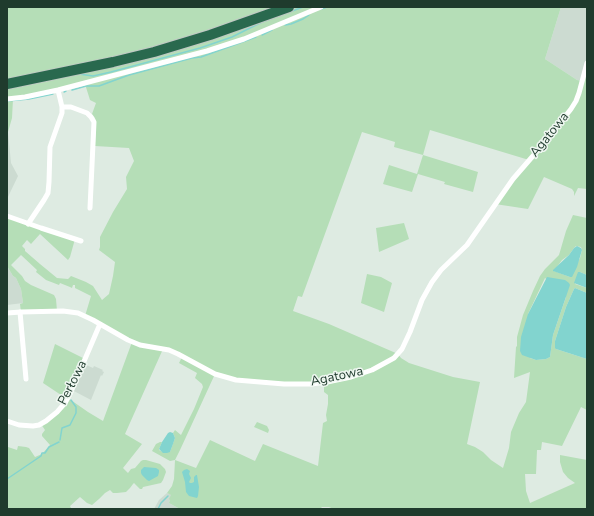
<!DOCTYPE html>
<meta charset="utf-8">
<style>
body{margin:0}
#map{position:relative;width:594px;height:516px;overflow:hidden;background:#deebe2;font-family:"Nunito Sans",sans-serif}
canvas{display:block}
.frame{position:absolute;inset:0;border:8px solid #1f3b2d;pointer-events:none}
</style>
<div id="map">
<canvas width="594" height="516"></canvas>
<div class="frame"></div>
</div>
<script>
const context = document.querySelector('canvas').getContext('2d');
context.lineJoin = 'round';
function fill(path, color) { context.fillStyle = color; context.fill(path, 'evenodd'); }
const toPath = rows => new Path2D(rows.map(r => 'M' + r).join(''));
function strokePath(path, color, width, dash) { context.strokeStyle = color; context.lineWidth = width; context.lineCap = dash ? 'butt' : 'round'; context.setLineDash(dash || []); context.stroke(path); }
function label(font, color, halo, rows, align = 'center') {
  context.font = font + ' "Nunito Sans",sans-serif'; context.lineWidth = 3; context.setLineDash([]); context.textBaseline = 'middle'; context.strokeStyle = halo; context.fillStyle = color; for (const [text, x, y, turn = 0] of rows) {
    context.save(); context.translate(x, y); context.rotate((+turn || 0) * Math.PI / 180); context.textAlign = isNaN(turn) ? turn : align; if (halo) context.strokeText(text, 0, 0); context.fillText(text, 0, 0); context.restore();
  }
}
fill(toPath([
 [561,7,587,7,587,63,582,81,577,80,545,59],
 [7,131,8,132,11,163,18,176,7,199],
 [7,266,13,276,16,278,21,289,23,303,7,305],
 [84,364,93,368,94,366,103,370,102,371,104,372,102,376,101,375,91,400,72,390],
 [167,493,172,495,169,503,180,509,154,509,159,500]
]), '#ccdbd1');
fill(toPath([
 [7,7,278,7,234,23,128,54,7,79],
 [298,7,561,7,545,59,577,80,582,81,587,63,587,189,578,188,574,196,574,192,572,189,544,177,528,209,495,204,529,160,430,130,423,155,478,172,473,192,444,184,445,182,418,174,412,192,383,184,389,165,417,174,423,155,394,147,395,142,362,132,302,297,298,296,293,311,329,324,398,354,401,358,409,363,453,377,480,382,467,444,475,447,483,452,491,460,503,468,509,448,511,432,519,413,526,402,530,372,514,378,516,347,517,346,517,337,523,315,533,291,540,276,545,269,559,255,566,231,573,215,587,218,587,275,580,272,575,284,587,288,587,293,575,288,574,289,566,307,555,341,556,349,587,359,587,410,581,407,562,446,542,442,541,450,537,450,536,474,525,474,526,491,530,503,575,483,568,478,563,472,560,462,560,455,587,460,587,507,586,509,334,509,329,507,322,507,320,509,180,509,169,503,170,500,169,499,171,495,167,493,172,486,174,479,175,460,170,461,152,451,156,444,160,442,162,442,159,449,159,450,163,452,170,452,175,438,173,433,175,430,181,435,194,409,203,387,202,384,195,378,197,373,179,363,182,357,163,349,125,434,142,444,123,468,128,473,131,469,135,468,141,461,143,460,146,460,160,464,165,469,166,472,163,480,161,483,143,487,142,489,140,489,134,483,133,484,130,488,126,492,117,493,113,493,110,490,105,493,99,499,92,505,87,503,80,497,70,506,71,508,70,509,7,509,7,446,8,447,17,450,18,446,26,447,29,448,35,457,42,454,50,445,42,436,42,434,45,430,41,424,67,399,43,383,55,344,85,359,68,398,88,412,103,421,132,342,85,316,91,296,75,288,75,285,73,285,72,288,70,287,60,283,59,285,46,280,36,272,37,270,21,255,11,265,22,276,25,281,31,285,54,295,56,299,57,311,21,312,20,304,23,303,21,289,16,278,13,276,7,266,7,216,75,239,70,257,68,260,40,234,31,244,27,240,22,246,25,249,25,251,40,264,57,278,68,279,71,276,86,282,93,286,102,300,109,294,113,276,115,262,99,250,100,247,100,237,113,212,127,189,126,177,134,161,129,148,95,146,96,123,95,118,92,114,96,103,90,100,85,84,13,99,12,118,8,132,7,131,7,87,279,14],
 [576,246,581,247,582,250,580,258,570,277,554,271,562,260,569,255,574,248],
 [545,278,566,297,553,335,550,357,546,359,536,360,530,358,528,314],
 [215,374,248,382,324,383,324,392,328,395,328,404,326,415,327,421,323,423,318,466,263,444,255,461,210,440,196,468,175,460,180,450],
 [404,223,409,239,379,252,376,228],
 [367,274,381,277,392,283,384,312,361,303],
 [257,422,267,426,269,430,268,433,254,427]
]), '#b5deb7');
fill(toPath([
 [577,246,581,248,582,250,577,267,572,277,570,277,553,271,553,270,569,255,574,248],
 [578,272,580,272,587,275,587,288,574,283],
 [547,277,565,280,569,283,570,285,553,335,550,357,546,359,536,360,522,355,520,351,521,337,528,314],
 [575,288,587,293,587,359,556,349,555,348,555,341,566,307,574,289],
 [170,432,173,433,175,438,173,444,170,452,167,453,163,453,159,449,162,442,168,433],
 [144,467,156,468,159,470,159,472,158,476,149,481,147,480,142,475,141,473,141,470],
 [187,469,190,471,189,474,191,478,189,482,190,483,192,483,194,482,194,477,196,475,197,475,199,487,198,496,197,498,189,496,186,492,185,482,182,472,184,470]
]), '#82d4cf');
strokePath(toPath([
 [321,9,327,7],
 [285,25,291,24,303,19,309,15],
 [262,35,272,30],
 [79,74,93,76,111,72,200,48,232,37,262,22,303,7],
 [72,90,86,86,99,86,129,75,192,58,201,57,256,37],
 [64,92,66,91],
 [7,101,29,99,53,94],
 [60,440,62,428,70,425,76,413,76,407,71,400],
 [7,479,41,456,42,453,45,453,49,447,59,442],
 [158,509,161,503,168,496]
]), '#82d4cf', 1.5);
const highway = toPath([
 [7,84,113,62,154,52,210,35,289,7]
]);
strokePath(highway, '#c0c8c4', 12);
strokePath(toPath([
 [7,99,25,97,58,90,207,51,244,39,321,7],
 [62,107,71,107,87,113,91,117,94,122,90,208],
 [7,216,41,228,81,241],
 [28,224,44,200,48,193,49,182,50,147,62,113,62,107,58,90],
 [20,312,26,379],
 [7,313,21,312,63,311,78,313,93,320,128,340,140,345,169,350,178,354,215,374,236,380,284,384,311,384,327,382,351,377,372,370,394,358,402,349,410,332,422,300,432,282,441,270,467,245,513,179,545,142,571,109,576,101,579,93,587,63],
 [7,421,19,425,33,426,39,425,46,421,57,412,65,403,70,394,100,324]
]), '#fff', 5);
strokePath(highway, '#29694e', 10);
label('13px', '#1f3b2d', '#eff7f1', [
 ["Agatowa",550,135,-51],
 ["Agatowa",337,377,-12],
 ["Perłowa",73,383,-63]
]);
</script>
